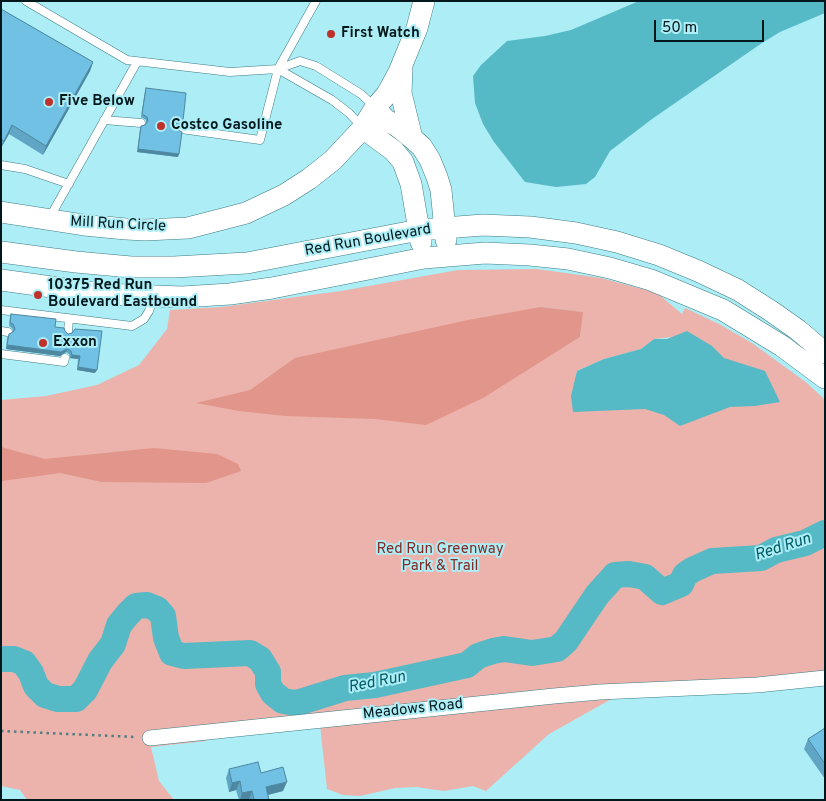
<!DOCTYPE html>
<style>
body{margin:0}
#map{position:relative;width:826px;height:801px;overflow:hidden;background:#adedf6;font-family:Overpass,sans-serif}
canvas{display:block}
.frame{position:absolute;inset:0;border:2px solid #00181b;pointer-events:none}
.scale{position:absolute;left:654px;top:20px;width:110px;height:22px;box-sizing:border-box;border:2px solid #00181b;border-top:0;padding-left:6px;font-size:15px;line-height:18px;white-space:nowrap;color:#00181b;-webkit-text-stroke:4px #adedf6;paint-order:stroke}
</style>
<div id="map">
<canvas width="826" height="801"></canvas>
<div class="frame"></div>
<div class="scale">50 m</div>
</div>
<script>
const context = document.querySelector('canvas').getContext('2d');
context.lineJoin = 'round';
function fill(path, color) { context.fillStyle = color; context.fill(path, 'evenodd'); }
const toPath = rows => new Path2D(rows.map(r => 'M' + r).join(''));
function strokePath(path, color, width, dash) { context.strokeStyle = color; context.lineWidth = width; context.lineCap = dash ? 'butt' : 'round'; context.setLineDash(dash || []); context.stroke(path); }
function label(font, color, halo, rows, align = 'center') {
  context.font = font + ' Overpass,sans-serif'; context.lineWidth = 4; context.setLineDash([]); context.textBaseline = 'middle'; context.strokeStyle = halo; context.fillStyle = color; for (const [text, x, y, turn = 0] of rows) {
    context.save(); context.translate(x, y); context.rotate((+turn || 0) * Math.PI / 180); context.textAlign = isNaN(turn) ? turn : align; if (halo) context.strokeText(text, 0, 0); context.fillText(text, 0, 0); context.restore();
  }
}
fill(toPath([
 [537,269,601,278,657,293,682,314,685,308,719,324,752,343,807,383,825,400,825,674,615,697,549,734,486,791,473,786,444,791,416,787,395,788,360,796,343,795,327,789,320,725,205,736,206,741,151,747,159,781,174,800,27,800,20,790,1,786,1,400,46,396,97,385,139,365,167,329,170,310,221,307,341,291,458,270],
 [541,307,582,312,580,337,531,367],
 [672,337,576,378,577,371,604,359,641,349,654,339]
]), '#ebb3ab');
fill(toPath([
 [541,307,583,312,580,337,483,398,426,425,375,419,285,416,239,411,196,403,250,390,295,358,468,320],
 [1,447,45,459,154,448,217,454,238,464,241,471,206,483,102,482,60,473,2,481]
]), '#e1958b');
fill(toPath([
 [639,1,825,1,825,13,780,32,762,43,652,119,610,151,595,177,586,184,556,187,525,182,494,142,483,124,475,103,473,76,481,65,507,41,545,36,571,30],
 [687,331,712,346,724,358,765,371,780,402,755,406,730,407,680,426,664,415,645,409,573,412,571,396,577,371,604,359,641,349,654,339,667,339]
]), '#56b9c6');
strokePath(toPath([
 [1,659,14,659,24,663,31,673,36,686,45,695,58,699,76,699,85,690,100,661,113,644,119,625,128,614,136,606,147,605,157,609,163,616,166,638,172,653,184,656,250,653,260,659,268,672,268,684,273,693,283,701,297,703,345,688,375,685,467,665,478,656,493,651,504,649,532,653,557,649,566,641,597,595,615,575,629,574,645,577,662,592,681,584,685,575,692,570,712,561,761,558,776,550,805,543,825,533]
]), '#56b9c6', 26);
const lane = toPath([
 [26,1,127,60,230,72,278,69,300,61,316,66,361,94,375,107],
 [278,69,332,100,349,113,362,127],
 [104,120,141,123],
 [181,129,260,140,278,69,316,1],
 [1,165,25,169,69,184],
 [50,217,137,62],
 [1,310,132,326,144,319,149,311,153,298],
 [1,331,8,332],
 [68,332,69,319],
 [1,354,64,362,65,358]
]);
const street = toPath([
 [150,738,554,696,600,692,757,685,825,678]
]);
const secondary = toPath([
 [402,69,401,93,412,138],
 [375,108,386,120,397,126,412,138,422,147,430,160,437,177,441,190,446,240],
 [363,128,394,151,403,162,411,184,421,242],
 [1,212,84,225,126,229,145,230,188,228,246,213,284,195,309,179,333,160,363,128,375,108,387,94,399,72,417,28,424,1],
 [1,252,76,262,131,267,174,267,247,263,419,230,483,225,530,227,576,233,617,242,659,255,698,271,738,290,771,311,798,330,825,353],
 [1,280,102,294,182,297,230,294,272,288,424,258,485,253,530,255,568,259,610,268,651,280,723,310,782,346,825,378]
]);
strokePath(lane, '#3e7c84', 9);
strokePath(street, '#3e7c84', 16);
strokePath(secondary, '#3e7c84', 22);
strokePath(toPath([
 [1,731,136,737]
]), '#537e84', 2.5, [2.5, 4]);
strokePath(lane, '#fff', 8);
strokePath(street, '#fff', 15);
strokePath(secondary, '#fff', 21);
fill(toPath([
 [1,9,93,62,90,71,43,155,9,134,1,148],
 [146,88,182,123,177,126,178,157,137,152,140,129,141,126,145,125,146,123,146,120,141,117,145,91],
 [11,314,55,327,65,331,95,373,77,370,78,359,70,358,69,354,66,352,60,356,6,349,7,338,9,334,13,332,12,328,9,326,10,317],
 [825,728,825,779,804,749,808,739],
 [229,769,261,773,283,791,268,795,269,800,239,800,236,790,229,792,226,778]
]), '#60a6c4');
fill(toPath([
 [93,62,90,71,43,155,46,146],
 [183,121,182,123,177,125,178,122],
 [12,125,9,134,1,148,4,141],
 [138,149,179,154,178,157,137,152],
 [7,345,67,349,66,352,60,356,6,349],
 [72,355,80,356,78,359,70,358],
 [78,367,97,370,95,373,77,370],
 [240,781,236,790,229,792,232,783],
 [287,782,283,791,263,796,266,787],
 [252,791,249,800,240,800,242,793]
]), '#4e87a0');
const building = toPath([
 [1,9,93,62,46,146,12,125,4,141,1,139,1,9],
 [146,88,186,93,183,121,178,122,176,126,178,130,182,132,179,154,138,149,141,126,145,125,148,121,147,117,142,114,146,88],
 [11,314,56,319,55,327,64,328,65,331,68,334,72,333,75,329,102,331,97,370,78,367,80,356,72,355,71,351,67,349,61,352,7,345,9,334,13,332,15,329,13,324,10,323,11,314],
 [825,728,825,764,808,739,825,728],
 [258,762,261,773,283,767,287,782,266,787,269,800,254,800,252,791,242,793,240,781,232,783,229,769,258,762]
]);
fill(building, '#70c1e4');
strokePath(building, '#4e87a0', 1);
for (const [x, y, r, color] of [
 [331,34,5,"#bf312b"],
 [49,102,5,"#bf312b"],
 [161,126,5,"#bf312b"],
 [38,295,5,"#bf312b"],
 [43,343,5,"#bf312b"]
]) { const dot = new Path2D(); dot.arc(x, y, r, 0, 2 * Math.PI); context.fillStyle = color; context.fill(dot); strokePath(dot, '#adedf6', 2); }
label('bold 15px', '#00181b', '#adedf6', [
 ["First Watch",341,34],
 ["Five Below",59,102],
 ["Costco Gasoline",171,126],
 ["10375 Red Run",48,286],
 ["Boulevard Eastbound",48,303],
 ["Exxon",53,343]
], 'left');
label('15px', '#00181b', '#adedf6', [
 ["Mill Run Circle",118,225,3],
 ["Red Run Boulevard",368,241,-10],
 ["Meadows Road",413,710,-6]
]);
label('15px', '#832a24', '#adedf6', [
 ["Red Run Greenway",440,550],
 ["Park & Trail",440,567]
]);
label('italic 16px', '#005c65', '#adedf6', [
 ["Red Run",783,548,-18],
 ["Red Run",377,683,-11]
]);
</script>
